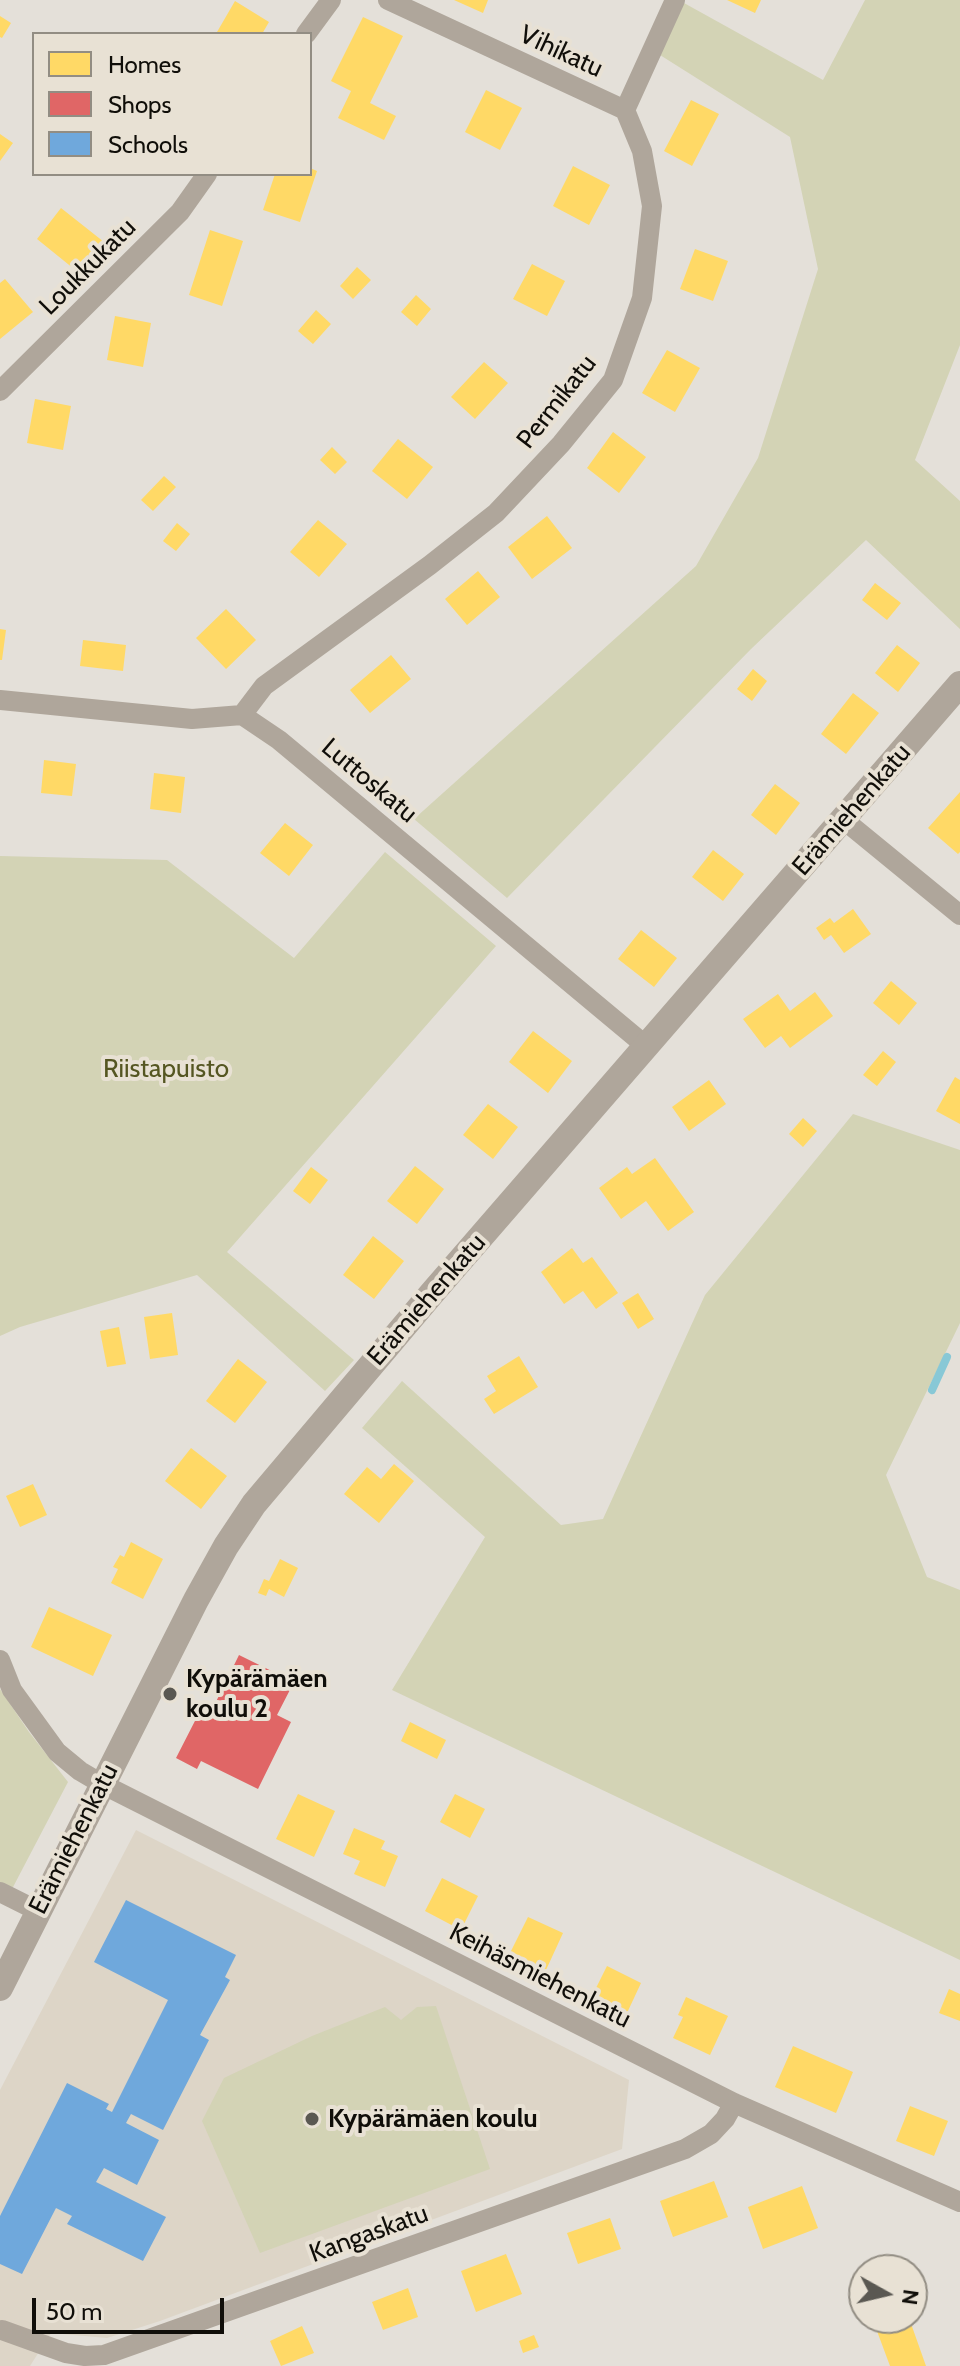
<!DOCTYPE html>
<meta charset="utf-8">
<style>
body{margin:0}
#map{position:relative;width:960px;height:2366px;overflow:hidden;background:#e4e0d9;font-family:Cabin,sans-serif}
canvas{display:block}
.legend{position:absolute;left:32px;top:32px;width:280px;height:144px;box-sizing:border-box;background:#e8e1d4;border:2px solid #928d83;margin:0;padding:10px 14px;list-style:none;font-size:24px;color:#100e09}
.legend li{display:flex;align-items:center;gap:16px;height:40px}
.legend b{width:40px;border:2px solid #928d83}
.north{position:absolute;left:848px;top:2254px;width:80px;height:80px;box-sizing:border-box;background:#e8e1d4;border:2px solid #928d83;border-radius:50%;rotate:98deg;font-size:22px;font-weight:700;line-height:32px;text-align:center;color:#100e09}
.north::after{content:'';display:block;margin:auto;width:28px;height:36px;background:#5a5852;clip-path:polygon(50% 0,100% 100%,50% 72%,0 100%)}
.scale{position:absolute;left:32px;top:2298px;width:192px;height:36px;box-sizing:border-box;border:4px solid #100e09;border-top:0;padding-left:10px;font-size:24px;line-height:28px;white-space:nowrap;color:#100e09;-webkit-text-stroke:6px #e8e1d4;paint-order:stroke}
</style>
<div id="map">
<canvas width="960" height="2366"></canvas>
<ul class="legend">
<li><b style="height:22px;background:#ffd966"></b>Homes</li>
<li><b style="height:22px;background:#e06666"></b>Shops</li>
<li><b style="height:22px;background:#6fa8dc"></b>Schools</li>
</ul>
<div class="north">N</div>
<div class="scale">50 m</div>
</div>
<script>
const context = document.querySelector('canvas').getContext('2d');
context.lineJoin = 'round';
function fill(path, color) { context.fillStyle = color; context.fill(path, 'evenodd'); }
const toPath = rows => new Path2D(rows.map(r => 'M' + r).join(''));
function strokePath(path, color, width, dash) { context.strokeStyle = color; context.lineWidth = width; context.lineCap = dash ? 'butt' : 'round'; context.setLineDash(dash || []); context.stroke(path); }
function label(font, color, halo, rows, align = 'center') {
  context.font = font + ' Cabin,sans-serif'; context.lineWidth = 8; context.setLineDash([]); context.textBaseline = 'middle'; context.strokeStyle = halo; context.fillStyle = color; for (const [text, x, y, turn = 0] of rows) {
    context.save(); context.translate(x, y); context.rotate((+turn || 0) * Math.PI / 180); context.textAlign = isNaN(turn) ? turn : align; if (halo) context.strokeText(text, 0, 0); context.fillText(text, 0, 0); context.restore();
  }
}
fill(toPath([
 [136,1830,629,2080,622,2149,160,2321,107,2338,51,2333,30,2366,0,2366,0,2090]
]), '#ddd5c7');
fill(toPath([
 [865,0,960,0,960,345,915,460,960,501,960,629,866,540,751,649,507,898,414,819,696,566,758,458,818,269,790,137,660,55,684,3,823,80],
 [385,852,496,946,227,1252,354,1360,325,1391,197,1275,20,1327,0,1336,0,856,167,860,294,958],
 [853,1114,960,1150,960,1323,886,1475,927,1577,960,1590,960,1960,392,1690,485,1537,362,1428,402,1381,561,1525,603,1519,705,1295],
 [0,1689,29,1732,68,1782,12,1889,0,1882],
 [436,2006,490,2169,260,2253,202,2121,224,2078,312,2036,385,2007,401,2020,417,2007]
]), '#d3d3b5');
fill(toPath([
 [454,0,488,0,483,13],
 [727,0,761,0,755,13],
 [235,1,269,22,262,34,220,34,217,32],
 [0,16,11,23,2,38,0,37],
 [363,17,403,36,370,103,396,116,384,140,338,118,351,91,331,81],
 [486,90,522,108,500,150,465,132],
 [691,100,719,114,692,166,664,151],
 [0,134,13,143,0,161],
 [573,166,610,185,589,225,553,206],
 [310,168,317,171,300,222,263,210,275,174,310,174],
 [61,208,104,242,79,273,37,239],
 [210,230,243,241,222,306,189,295],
 [695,249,728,261,713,301,680,289],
 [532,264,565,281,547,316,513,299],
 [357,267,371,280,353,299,340,286],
 [5,279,33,312,0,339,0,283],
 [416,295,431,309,417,326,401,312],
 [316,310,331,324,313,344,298,331],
 [115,316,151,323,143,367,107,360],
 [667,350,700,368,675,412,642,393],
 [484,362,508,383,475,419,451,397],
 [35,399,71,406,63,450,27,443],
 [613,432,646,457,619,493,587,468],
 [398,439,433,467,407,499,372,471],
 [332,447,347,462,335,474,320,460],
 [164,476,176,487,153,511,141,500],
 [547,516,572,548,532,579,508,547],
 [318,520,347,544,319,577,290,552],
 [177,523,190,534,176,551,163,541],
 [478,571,500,597,467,625,445,599],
 [875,583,901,603,887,620,862,600],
 [226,609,256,640,226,669,196,638],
 [0,629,6,630,2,660,0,660],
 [83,640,126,645,123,671,80,666],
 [897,645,920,663,898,692,875,673],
 [391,655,411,679,370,713,350,690],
 [753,669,767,681,752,701,737,689],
 [853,693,879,713,846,754,821,734],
 [44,760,76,764,72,796,41,793],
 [154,773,185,777,181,813,150,809],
 [775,784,800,803,776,835,751,815],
 [960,792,960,852,958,854,928,828],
 [285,823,313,845,289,876,260,853],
 [713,850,744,874,723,901,692,877],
 [853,909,871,934,844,953,831,935,824,940,816,928,830,918,834,923],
 [641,930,677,958,654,987,618,959],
 [891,981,917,1003,899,1025,873,1003],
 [815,992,833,1016,790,1048,781,1036,765,1048,743,1019,778,994,790,1011],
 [533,1031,572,1061,548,1093,509,1062],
 [883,1051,896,1062,877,1086,863,1075],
 [955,1077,960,1080,960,1124,936,1111],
 [709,1080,726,1104,689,1131,672,1107],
 [488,1104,518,1127,493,1159,463,1135],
 [803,1118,817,1131,803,1147,789,1134],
 [655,1158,694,1212,668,1231,646,1201,621,1219,599,1188,627,1167,632,1174],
 [415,1166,444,1189,417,1224,387,1201],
 [311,1167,328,1180,310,1204,293,1191],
 [373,1236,404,1261,374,1299,343,1275],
 [572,1248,583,1263,592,1257,618,1293,596,1309,583,1291,564,1304,541,1272],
 [638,1293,654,1319,638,1329,622,1303],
 [172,1313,178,1355,150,1359,144,1317],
 [119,1327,126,1364,107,1367,100,1331],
 [519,1356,538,1387,494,1414,484,1399,496,1391,487,1376],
 [238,1359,267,1382,235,1423,206,1401],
 [191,1448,227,1476,201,1509,165,1481],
 [394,1464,414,1481,379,1523,344,1494,367,1467,381,1479],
 [33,1484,47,1515,20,1527,6,1496],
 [131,1542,163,1559,143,1599,111,1583,118,1569,113,1567,120,1555,124,1557],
 [280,1559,298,1568,284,1597,269,1589,266,1596,258,1593,264,1579,269,1581],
 [49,1607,112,1635,93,1676,31,1647],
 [410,1722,446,1740,437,1759,401,1741],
 [298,1794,335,1811,314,1857,276,1839],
 [455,1794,485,1809,470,1838,440,1822],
 [354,1828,385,1841,381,1849,398,1856,385,1887,354,1874,360,1861,343,1854],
 [442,1878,478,1896,461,1930,425,1911],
 [528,1917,563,1933,546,1970,510,1953],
 [607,1966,641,1983,627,2013,592,1996],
 [949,1989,960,1994,960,2021,939,2013],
 [686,1997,728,2016,710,2055,673,2038,683,2017,678,2015],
 [793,2046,853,2072,836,2113,775,2087],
 [910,2106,948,2121,934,2156,896,2141],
 [714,2181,728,2217,673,2237,660,2201],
 [802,2186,818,2228,763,2249,748,2207],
 [610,2218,621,2249,578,2264,567,2233],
 [506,2254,522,2294,476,2312,461,2271],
 [408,2288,418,2317,383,2330,372,2302],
 [889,2318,909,2318,926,2366,890,2366,874,2323],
 [302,2326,314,2353,281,2366,270,2341],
 [534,2335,539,2347,523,2353,519,2341]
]), '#ffd966');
fill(toPath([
 [239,1655,294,1682,277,1715,291,1722,258,1789,201,1761,197,1769,176,1758,198,1715,207,1720]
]), '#e06666');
fill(toPath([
 [126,1900,236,1955,225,1977,230,1980,200,2035,209,2040,163,2130,131,2114,126,2123,159,2140,137,2185,104,2168,96,2182,166,2217,143,2261,67,2224,72,2216,56,2208,22,2274,0,2264,0,2216,67,2083,109,2104,106,2109,112,2112,168,2000,94,1962]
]), '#6fa8dc');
strokePath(toPath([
 [932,1390,947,1357]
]), '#88c8d6', 8);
strokePath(toPath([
 [388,0,625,110],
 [306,34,331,0],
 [0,391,180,212,207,174],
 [0,700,192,719,242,715,279,740,646,1046],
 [242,715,264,686,430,565,496,513,561,444,613,380,642,298,652,206,642,151,625,110,675,0],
 [844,820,960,915],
 [0,1660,12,1690,57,1752,80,1771,102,1784,734,2103,960,2202],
 [0,1892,38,1911],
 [2,2330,66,2353,85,2356,104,2355,685,2149,711,2134,725,2119,734,2103]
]), '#afa69b', 20);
strokePath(toPath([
 [0,1988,196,1600,226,1546,254,1504,433,1292,960,684]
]), '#afa69b', 26);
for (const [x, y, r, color] of [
 [170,1694,8,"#5a5852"],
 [312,2119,8,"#5a5852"]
]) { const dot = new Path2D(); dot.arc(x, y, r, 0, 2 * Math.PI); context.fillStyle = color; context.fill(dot); strokePath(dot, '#e8e1d4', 3); }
label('26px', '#100e09', '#e8e1d4', [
 ["Vihikatu",561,52,25],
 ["Loukkukatu",88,267,-45],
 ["Permikatu",557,402,-52],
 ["Luttoskatu",369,781,40],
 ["Erämiehenkatu",852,810,-49],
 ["Erämiehenkatu",427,1300,-49],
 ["Erämiehenkatu",74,1839,-63],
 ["Keihäsmiehenkatu",540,1976,27],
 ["Kangaskatu",369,2234,-20]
]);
label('26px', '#555622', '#e8e1d4', [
 ["Riistapuisto",166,1069]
]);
label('bold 26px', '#100e09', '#e8e1d4', [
 ["Kypärämäen",186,1679],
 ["koulu 2",186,1709],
 ["Kypärämäen koulu",328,2119]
], 'left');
</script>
